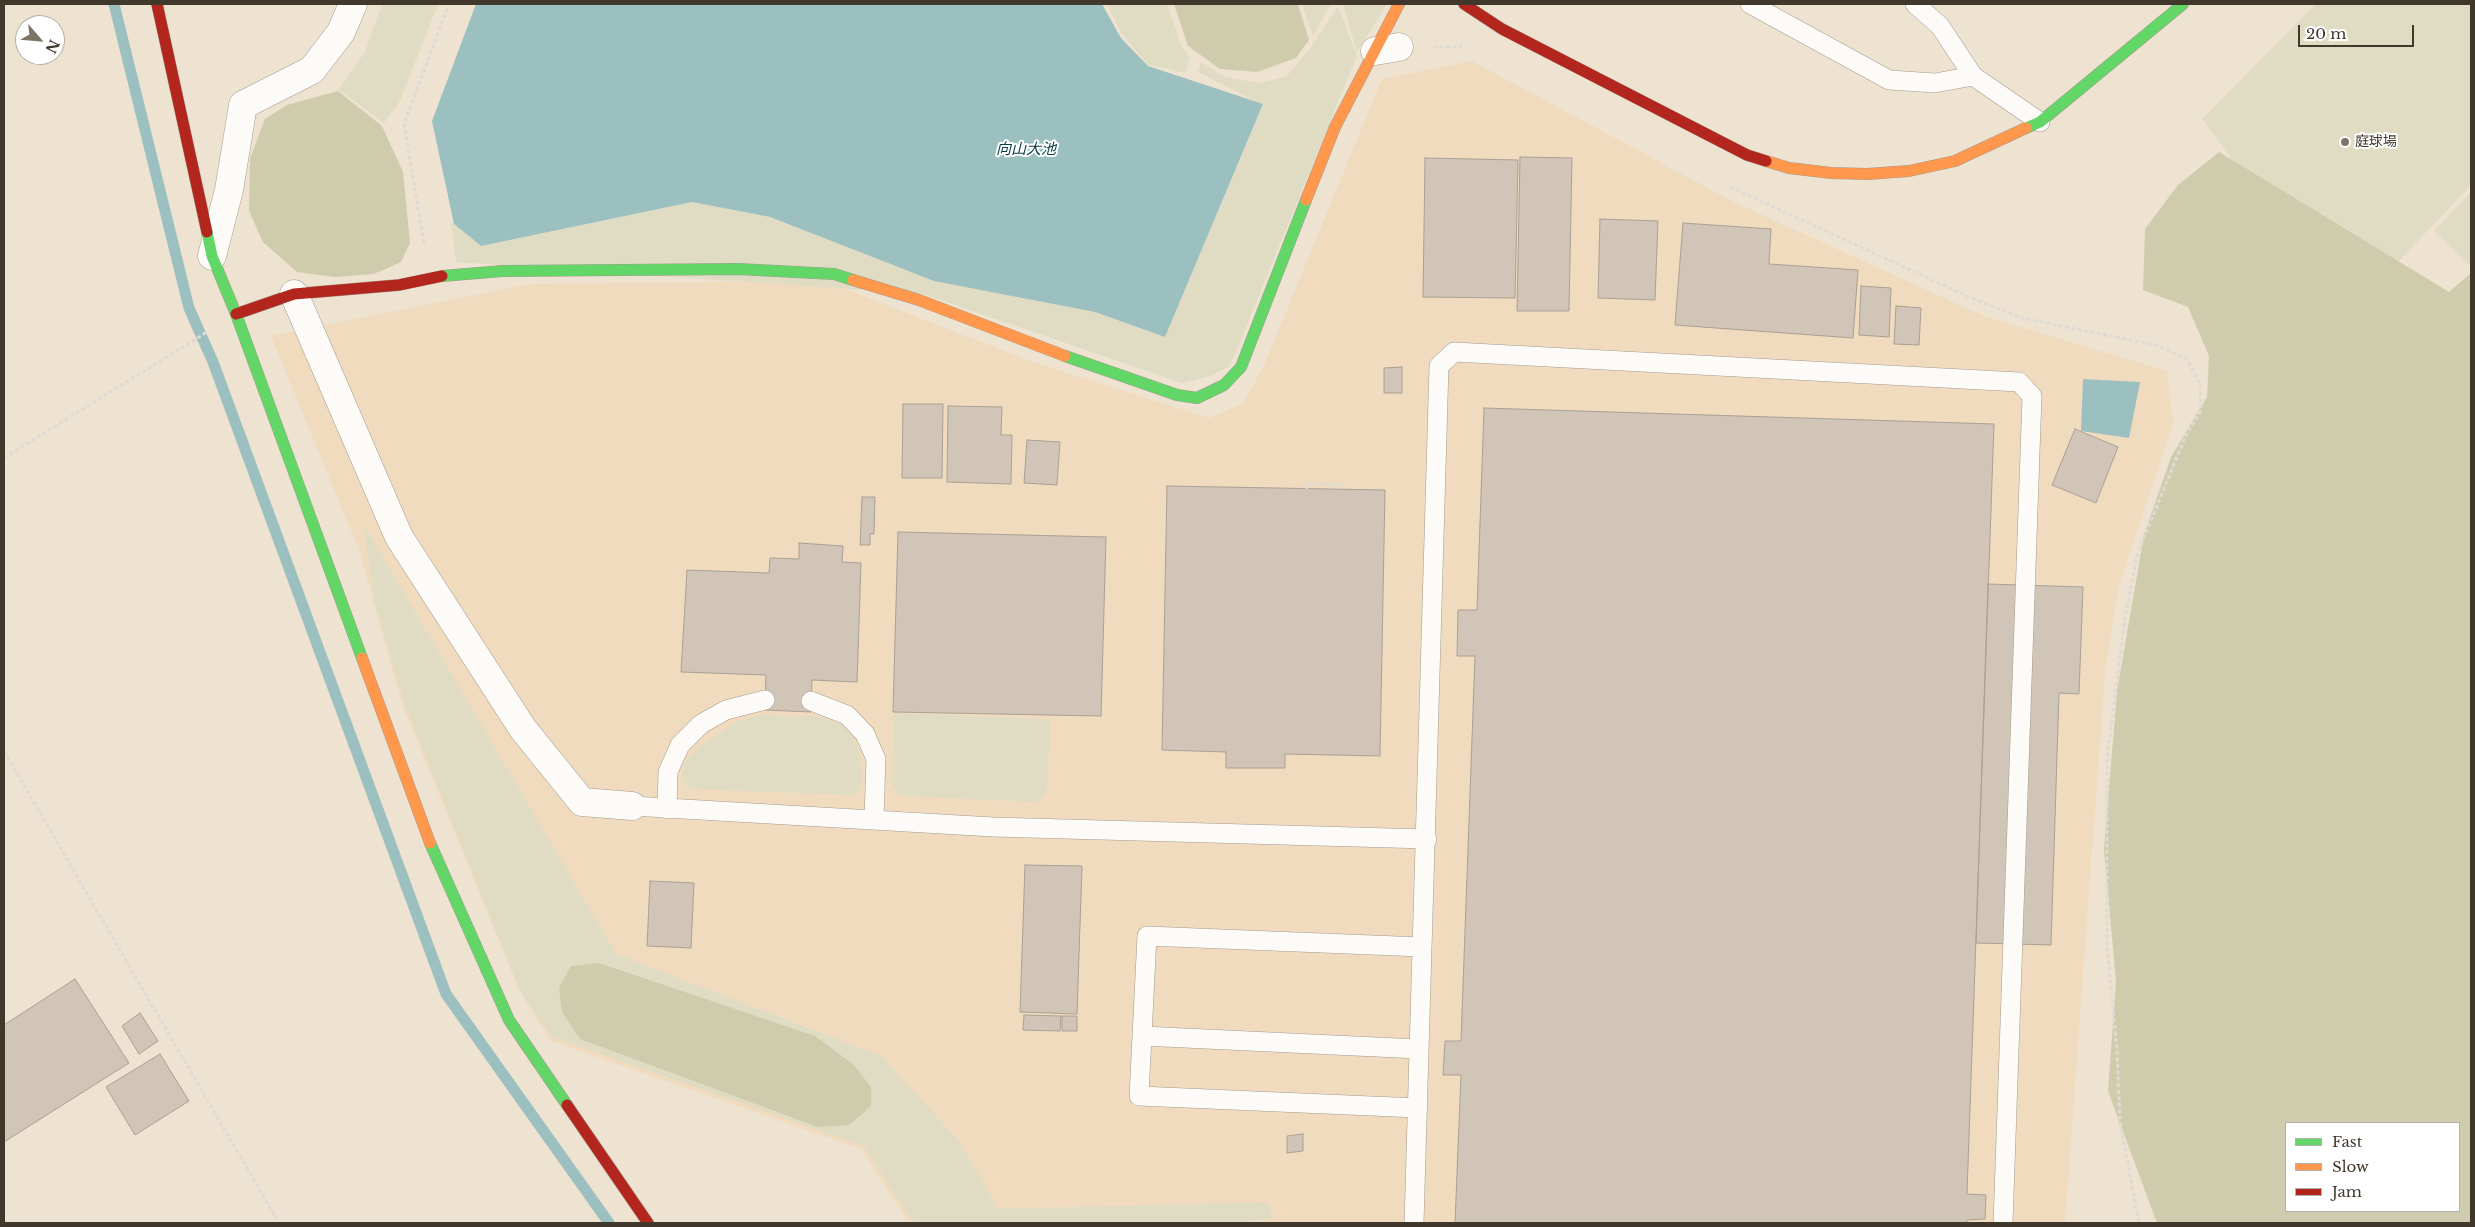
<!DOCTYPE html>
<meta charset="utf-8">
<style>
body{margin:0}
#map{position:relative;width:2475px;height:1227px;overflow:hidden;background:#eee2d1;font-family:"Libre Baskerville",serif}
canvas{display:block}
.frame{position:absolute;inset:0;border:5px solid #41382c;pointer-events:none}
.legend{position:absolute;left:2285px;top:1122px;width:175px;height:90px;box-sizing:border-box;background:#fff;border:1px solid #b3afab;margin:0;padding:6px 9px;list-style:none;font-size:15px;color:#41382c}
.legend li{display:flex;align-items:center;gap:10px;height:25px}
.legend b{width:25px;border:1px solid #b3afab}
.north{position:absolute;left:15px;top:15px;width:50px;height:50px;box-sizing:border-box;background:#fff;border:1px solid #b3afab;border-radius:50%;rotate:117deg;font-size:14px;font-weight:700;line-height:20px;text-align:center;color:#41382c}
.north::after{content:'';display:block;margin:auto;width:18px;height:22px;background:#7e7466;clip-path:polygon(50% 0,100% 100%,50% 72%,0 100%)}
.scale{position:absolute;left:2298px;top:25px;width:116px;height:22px;box-sizing:border-box;border:2px solid #41382c;border-top:0;padding-left:6px;font-size:15px;line-height:18px;white-space:nowrap;color:#41382c;-webkit-text-stroke:4px #fff;paint-order:stroke}
</style>
<div id="map">
<canvas width="2475" height="1227"></canvas>
<div class="frame"></div>
<ul class="legend">
<li><b style="height:6px;background:#63d668"></b>Fast</li>
<li><b style="height:6px;background:#ff974d"></b>Slow</li>
<li><b style="height:6px;background:#b3261e"></b>Jam</li>
</ul>
<div class="north">N</div>
<div class="scale">20 m</div>
</div>
<script>
const context = document.querySelector('canvas').getContext('2d');
context.lineJoin = 'round';
function fill(path, color) { context.fillStyle = color; context.fill(path, 'evenodd'); }
const toPath = rows => new Path2D(rows.map(r => 'M' + r).join(''));
function strokePath(path, color, width, dash) { context.strokeStyle = color; context.lineWidth = width; context.lineCap = dash ? 'butt' : 'round'; context.setLineDash(dash || []); context.stroke(path); }
function label(font, color, halo, rows, align = 'center') {
  context.font = font + ' "Libre Baskerville","Noto Sans JP",serif'; context.lineWidth = 4; context.setLineDash([]); context.textBaseline = 'middle'; context.strokeStyle = halo; context.fillStyle = color; for (const [text, x, y, turn = 0] of rows) {
    context.save(); context.translate(x, y); context.rotate((+turn || 0) * Math.PI / 180); context.textAlign = isNaN(turn) ? turn : align; if (halo) context.strokeText(text, 0, 0); context.fillText(text, 0, 0); context.restore();
  }
}
fill(toPath([
 [1472,61,1734,202,1984,316,2167,371,2173,423,2118,588,2105,672,2065,1223,1261,1223,1257,1215,1219,1223,909,1223,861,1149,551,1041,519,990,402,704,359,550,271,336,530,284,825,281,1030,361,1209,418,1242,404,1263,368,1382,79]
]), '#f0dbbf');
fill(toPath([
 [382,4,438,4,400,101,384,123,338,89,365,52],
 [1107,4,1167,4,1182,47,1190,57,1185,73,1147,64,1120,31],
 [1302,4,1331,4,1313,36],
 [1343,4,1387,4,1357,52],
 [2316,4,2471,4,2471,185,2398,262,2237,166,2202,119],
 [1338,6,1357,56,1230,366,1210,376,1182,383,923,294,456,262,451,222,481,246,692,202,770,217,934,281,1095,312,1165,337,1263,105,1198,72,1201,62,1225,77,1258,83,1286,77,1311,47],
 [2471,192,2471,267,2434,231],
 [363,523,616,954,881,1056,960,1142,998,1209,1268,1202,1272,1218,1240,1223,914,1223,864,1146,552,1037,521,993,404,702,375,603],
 [894,713,1051,719,1047,789,1044,797,1035,802,905,796,898,793,892,784],
 [761,715,823,717,839,724,854,737,860,760,862,781,858,791,850,795,693,789,685,784,682,775,685,762,698,747,738,721]
]), '#e0dcc4');
fill(toPath([
 [1174,4,1298,4,1309,40,1296,58,1257,72,1220,69,1188,46],
 [338,91,382,126,403,172,410,243,401,262,374,274,335,277,297,272,263,242,249,211,250,158,265,119,287,105],
 [2219,152,2449,292,2471,273,2471,1223,2157,1223,2108,1091,2116,982,2104,849,2117,691,2144,535,2171,457,2207,397,2209,356,2188,307,2143,290,2145,229,2178,185],
 [2286,1123,2459,1123,2459,1211,2286,1211],
 [599,963,815,1036,853,1064,871,1087,871,1106,849,1125,818,1127,580,1039,562,1012,559,988,571,966]
]), '#cfccad');
fill(toPath([
 [476,4,1102,4,1121,38,1148,66,1263,104,1165,337,1095,312,934,281,770,217,692,202,481,246,454,224,432,121],
 [2083,379,2140,382,2129,438,2081,431]
]), '#9cc0c0');
strokePath(toPath([
 [114,4,189,308,213,362,446,994,609,1223]
]), '#9cc0c0', 11);
const building = toPath([
 [1520,157,1572,158,1569,311,1517,311,1520,157],
 [1425,158,1518,160,1515,298,1423,297,1425,158],
 [1600,219,1658,221,1655,300,1598,298,1600,219],
 [1683,223,1771,229,1769,264,1858,270,1853,338,1675,325,1683,223],
 [1861,286,1891,288,1889,337,1859,335,1861,286],
 [1896,306,1921,308,1919,345,1894,344,1896,306],
 [1402,367,1402,393,1384,393,1384,368,1402,367],
 [903,404,943,404,942,478,902,478,903,404],
 [948,406,1002,407,1001,435,1012,435,1011,484,947,482,948,406],
 [1484,408,1994,424,1967,1194,1986,1195,1985,1219,1967,1220,1967,1223,1455,1223,1461,1075,1443,1075,1445,1041,1461,1041,1475,656,1457,656,1458,610,1477,610,1484,408],
 [2075,429,2118,447,2096,503,2052,485,2075,429],
 [1027,440,1060,442,1057,485,1024,483,1027,440],
 [1167,486,1385,490,1380,756,1285,754,1285,768,1226,768,1226,752,1162,750,1167,486],
 [862,497,875,497,874,534,870,534,870,545,860,545,862,497],
 [898,532,1106,537,1101,716,893,712,898,532],
 [799,543,843,546,842,562,861,563,857,682,812,680,811,712,765,710,766,675,681,672,687,570,769,573,770,558,799,559,799,543],
 [1988,584,2083,587,2079,694,2059,693,2051,945,1976,943,1988,584],
 [1025,865,1082,866,1077,1014,1020,1012,1025,865],
 [650,881,694,883,691,948,647,946,650,881],
 [75,979,129,1063,4,1142,4,1025,75,979],
 [140,1013,158,1041,139,1054,122,1026,140,1013],
 [1024,1015,1061,1016,1060,1031,1023,1030,1024,1015],
 [1062,1016,1077,1016,1077,1031,1062,1031,1062,1016],
 [160,1054,189,1101,135,1135,106,1087,160,1054],
 [1303,1134,1303,1151,1287,1153,1287,1136,1303,1134]
]);
fill(building, '#d0c5b6');
strokePath(building, '#aaa194', 1);
const lane = toPath([
 [1750,4,1889,80,1935,83,1973,76],
 [1915,4,1940,26,1973,76,2040,122],
 [811,701,847,715,865,734,876,759,874,820],
 [632,806,993,827,1427,839],
 [667,809,668,772,680,745,701,724,726,710,765,700],
 [1142,1036,1419,1049],
 [1418,1108,1139,1096,1147,936,1422,947],
 [1414,1223,1439,366,1454,352,2019,382,2032,396,2003,1223]
]);
const street = toPath([
 [1375,51,1399,47],
 [212,256,229,190,243,105,312,70,341,32,353,4],
 [294,294,399,537,523,729,582,802,632,806]
]);
const fast = toPath([
 [2026,128,2040,122,2183,4],
 [207,232,212,256,236,314,362,658],
 [442,276,503,271,738,269,834,274,853,280],
 [1065,356,1177,395,1197,398,1224,385,1241,367,1306,200],
 [430,843,509,1020,567,1105]
]);
const slow = toPath([
 [1766,161,1789,168,1831,173,1867,174,1909,171,1955,161,2026,128],
 [1306,200,1335,127,1399,4],
 [853,280,919,300,1065,356],
 [362,658,430,843]
]);
const jam = toPath([
 [157,4,207,232],
 [1464,4,1502,29,1747,155,1766,161],
 [236,314,294,294,399,285,442,276],
 [567,1105,648,1223]
]);
strokePath(lane, '#a49a8e', 20);
strokePath(street, '#a49a8e', 29);
strokePath(fast, '#a49a8e', 12);
strokePath(slow, '#a49a8e', 12);
strokePath(jam, '#a49a8e', 12);
strokePath(toPath([
 [1433,47,1465,46],
 [1730,187,1969,297,2022,318,2156,345,2187,359,2200,384,2201,411,2186,435,2138,552,2125,618,2107,759,2107,946,2117,1051,2120,1122,2139,1223],
 [424,243,404,124,449,4],
 [4,458,207,332],
 [1307,489,1306,484,1348,485],
 [4,751,279,1223]
]), '#dedad4', 3, [4, 2.5]);
strokePath(lane, '#fcfbf8', 19);
strokePath(street, '#fcfbf8', 28);
strokePath(fast, '#63d668', 11);
strokePath(slow, '#ff974d', 11);
strokePath(jam, '#b3261e', 11);
for (const [x, y, r, color] of [
 [2345,142,5,"#7e7466"]
]) { const dot = new Path2D(); dot.arc(x, y, r, 0, 2 * Math.PI); context.fillStyle = color; context.fill(dot); strokePath(dot, '#fff', 2); }
label('14px', '#41382c', '#fff', [
 ["庭球場",2355,142]
], 'left');
label('italic 15px', '#0a4045', '#fff', [
 ["向山大池",1026,150]
]);
</script>
